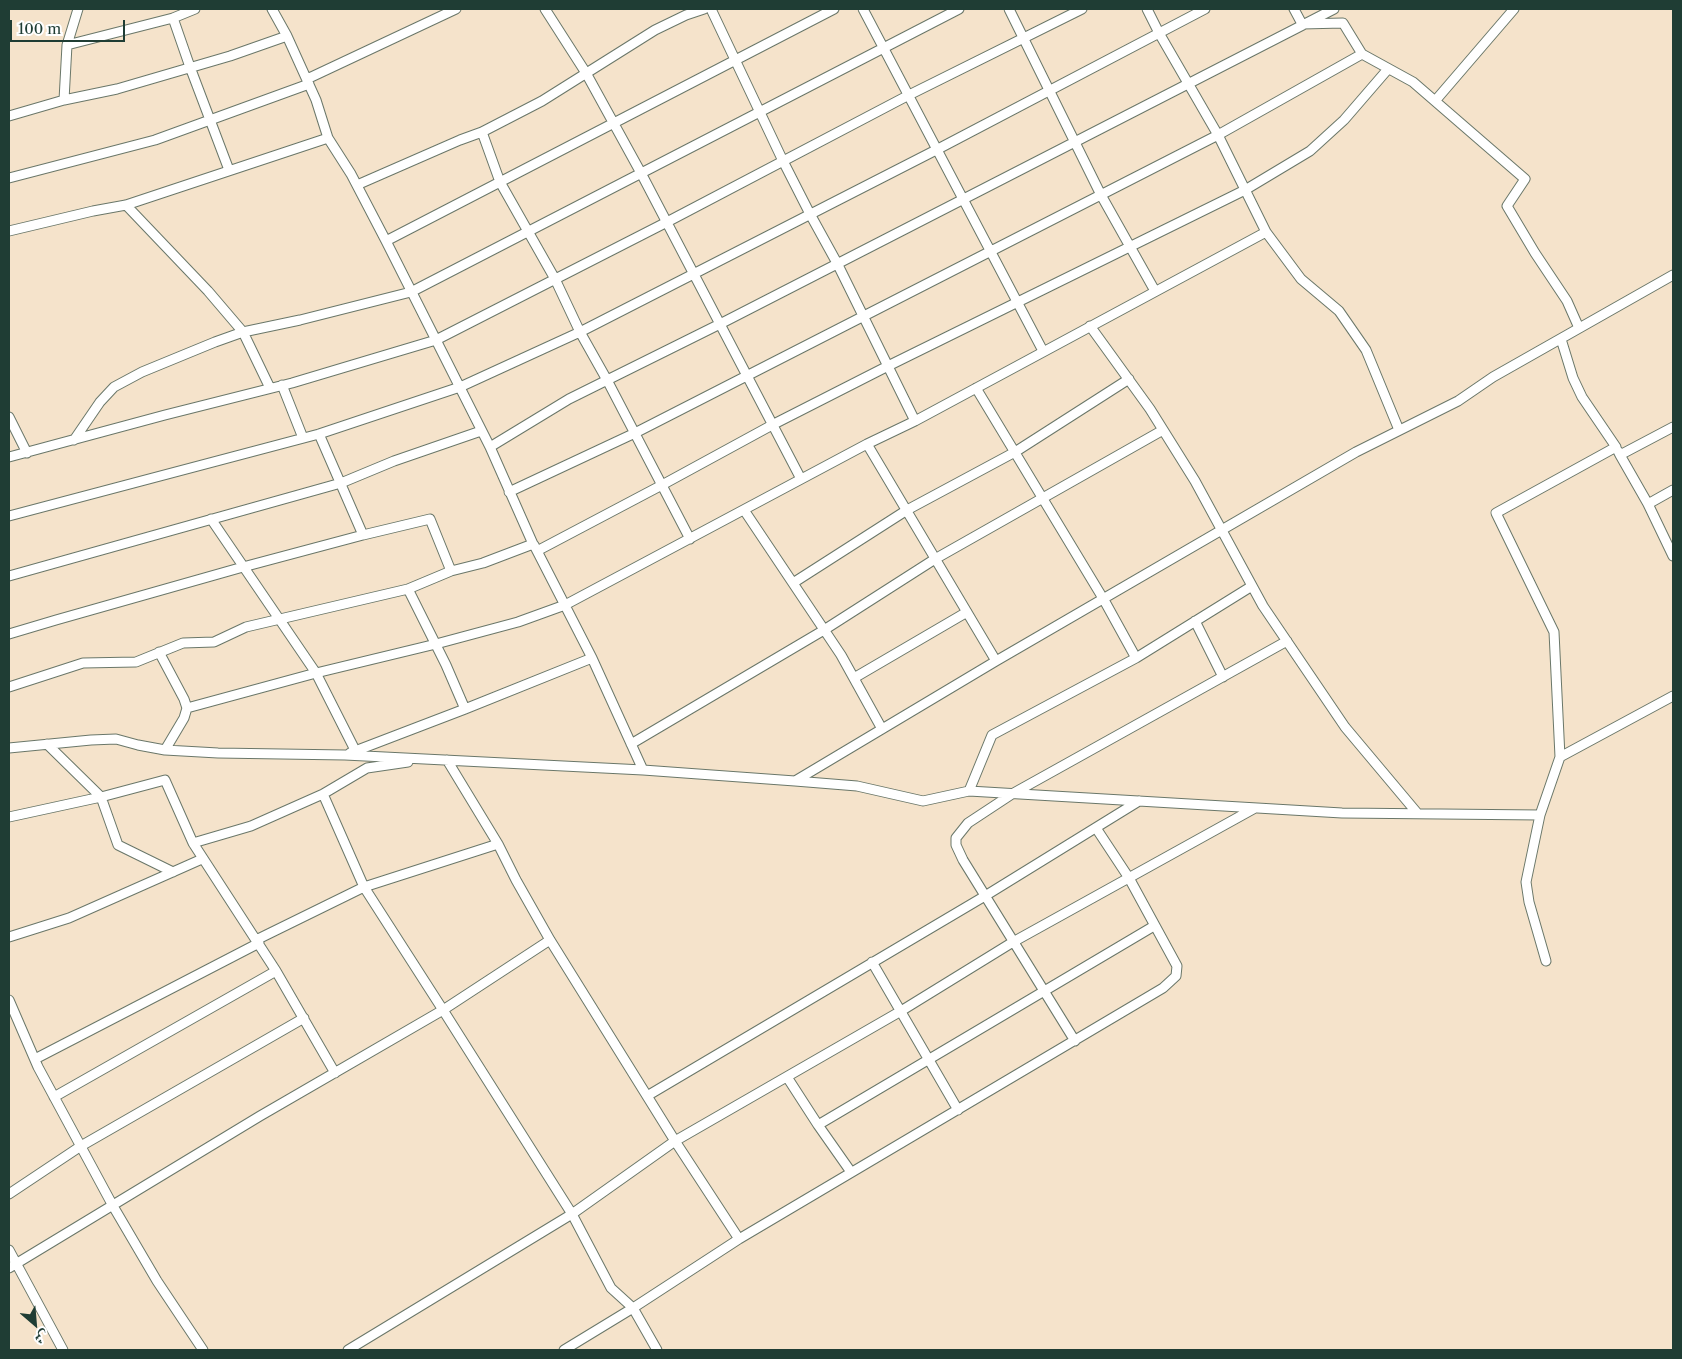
<!DOCTYPE html>
<meta charset="utf-8">
<style>
body{margin:0}
#map{position:relative;width:1682px;height:1359px;overflow:hidden;background:#f5e3cb;font-family:"Libre Caslon Text",Amiri,serif}
canvas{display:block}
.frame{position:absolute;inset:0;border:10px solid #1f3d34;pointer-events:none}
.north{position:absolute;left:10px;top:1299px;width:50px;height:50px;-webkit-text-stroke:4px #fff;paint-order:stroke;rotate:153deg;font-size:14px;font-weight:700;line-height:20px;text-align:center;color:#1f3d34}
.north::after{content:'';display:block;margin:auto;width:18px;height:22px;background:#1f3d34;clip-path:polygon(50% 0,100% 100%,50% 72%,0 100%)}
.scale{position:absolute;left:10px;top:20px;width:115px;height:22px;box-sizing:border-box;border:2px solid #1f3d34;border-top:0;padding-left:6px;font-size:15px;line-height:18px;white-space:nowrap;color:#1f3d34;-webkit-text-stroke:4px #fff;paint-order:stroke}
</style>
<div id="map">
<canvas width="1682" height="1359"></canvas>
<div class="frame"></div>
<div class="north">ش</div>
<div class="scale">100 m</div>
</div>
<script>
const context = document.querySelector('canvas').getContext('2d');
context.lineJoin = 'round';
const toPath = rows => new Path2D(rows.map(r => 'M' + r).join(''));
function strokePath(path, color, width, dash) { context.strokeStyle = color; context.lineWidth = width; context.lineCap = dash ? 'butt' : 'round'; context.setLineDash(dash || []); context.stroke(path); }
const minor = toPath([
 [545,9,586,73,641,173,801,479],
 [711,9,783,161,810,214,837,263,915,421],
 [863,9,1043,351],
 [1009,9,1101,195,1155,291],
 [1147,9,1159,33,1218,135,1266,232,1301,279,1339,311,1366,350,1399,430],
 [1294,9,1302,24,1343,23,1362,54,1413,82,1525,179,1507,206,1535,253,1567,301,1579,328],
 [173,18,190,67,229,170],
 [67,45,173,18,195,9],
 [307,79,456,9],
 [64,100,67,45,78,9],
 [1435,101,1514,9],
 [9,116,64,100,117,89,230,56,287,36],
 [482,132,500,182,555,279,580,332,607,380,690,539],
 [9,178,155,140,309,84],
 [357,185,460,140,482,132,542,101,655,30,686,15,704,9],
 [126,205,208,291,243,332,270,388],
 [9,231,93,211,126,205,328,138],
 [386,241,834,9],
 [1090,326,1150,409,1195,481,1263,606,1345,727,1418,814],
 [282,385,303,438],
 [976,388,1104,600,1136,658],
 [9,417,27,453],
 [319,434,363,535],
 [74,440,100,402,114,387,142,372,215,342,243,332,300,320,411,292,959,9],
 [867,444,996,661],
 [490,447,569,399,720,324,1334,9],
 [1618,451,1620,455,1673,427],
 [1620,455,1648,504,1673,556],
 [9,457,165,415,292,383,436,340,667,222,909,95,1082,9],
 [509,492,635,433,1218,135,1362,54],
 [1648,504,1673,490],
 [744,510,841,655,882,729],
 [9,516,319,434,460,387,580,332,938,149,1205,9],
 [211,519,316,673,355,750],
 [534,545,592,658,643,770],
 [537,551,662,485,774,424,888,366,1245,190,1310,151,1344,120,1388,69],
 [9,576,341,483,394,461,481,431],
 [793,583,907,510,1015,452,1129,379],
 [408,589,446,665,465,709],
 [1195,621,1223,677],
 [9,634,56,620,243,567,363,535,430,519,451,571],
 [159,652,184,699,187,708,184,718,165,750],
 [854,678,967,612],
 [9,687,83,663,136,662,183,643,214,642,246,627,408,589,451,571,483,563,533,544,490,447,386,241,351,174,328,138,316,100,287,36,272,9],
 [187,708,316,673,436,644,518,622,565,605,867,444,915,421,1266,232],
 [47,744,101,797,165,780,193,843,276,971,335,1073],
 [631,744,824,630,935,559,1163,430],
 [9,748,91,740,116,739,138,745,165,750,218,753,345,755,643,770,795,781,857,786,923,801,969,791,1342,813,1540,815],
 [350,753,465,709,592,658],
 [1560,757,1673,696],
 [447,760,498,844,516,880,550,940,675,1141,739,1239],
 [795,781,996,661,1356,452,1458,401,1493,377,1673,275],
 [969,791,992,735,1136,658,1252,586],
 [323,794,364,887,443,1010,572,1214,611,1288,633,1308,657,1350],
 [9,817,101,797,118,845,173,872],
 [193,843,251,826,323,794,367,768,408,762],
 [9,937,69,918,202,859],
 [256,940,364,887,498,844],
 [1546,961,1529,902,1526,882,1540,815,1560,757,1554,632,1496,513,1616,447,1582,397,1573,378,1561,339],
 [872,962,958,1110],
 [9,1000,38,1067,113,1206,157,1281,203,1350],
 [1075,1041,963,860,956,845,956,838,968,823,1012,794,1287,641],
 [35,1059,259,943],
 [787,1077,818,1125,851,1172],
 [647,1096,985,896,1139,801],
 [54,1097,276,971],
 [818,1125,1154,926],
 [9,1194,81,1146,304,1018],
 [9,1250,63,1350],
 [9,1268,260,1116,443,1010,550,940],
 [348,1350,572,1214,675,1141,901,1011,1013,942,1255,808],
 [564,1350,633,1308,739,1239,1163,988,1176,976,1177,966,1129,878,1096,828]
]);
strokePath(minor, '#6a7769', 11);
strokePath(minor, '#fff', 9);
</script>
